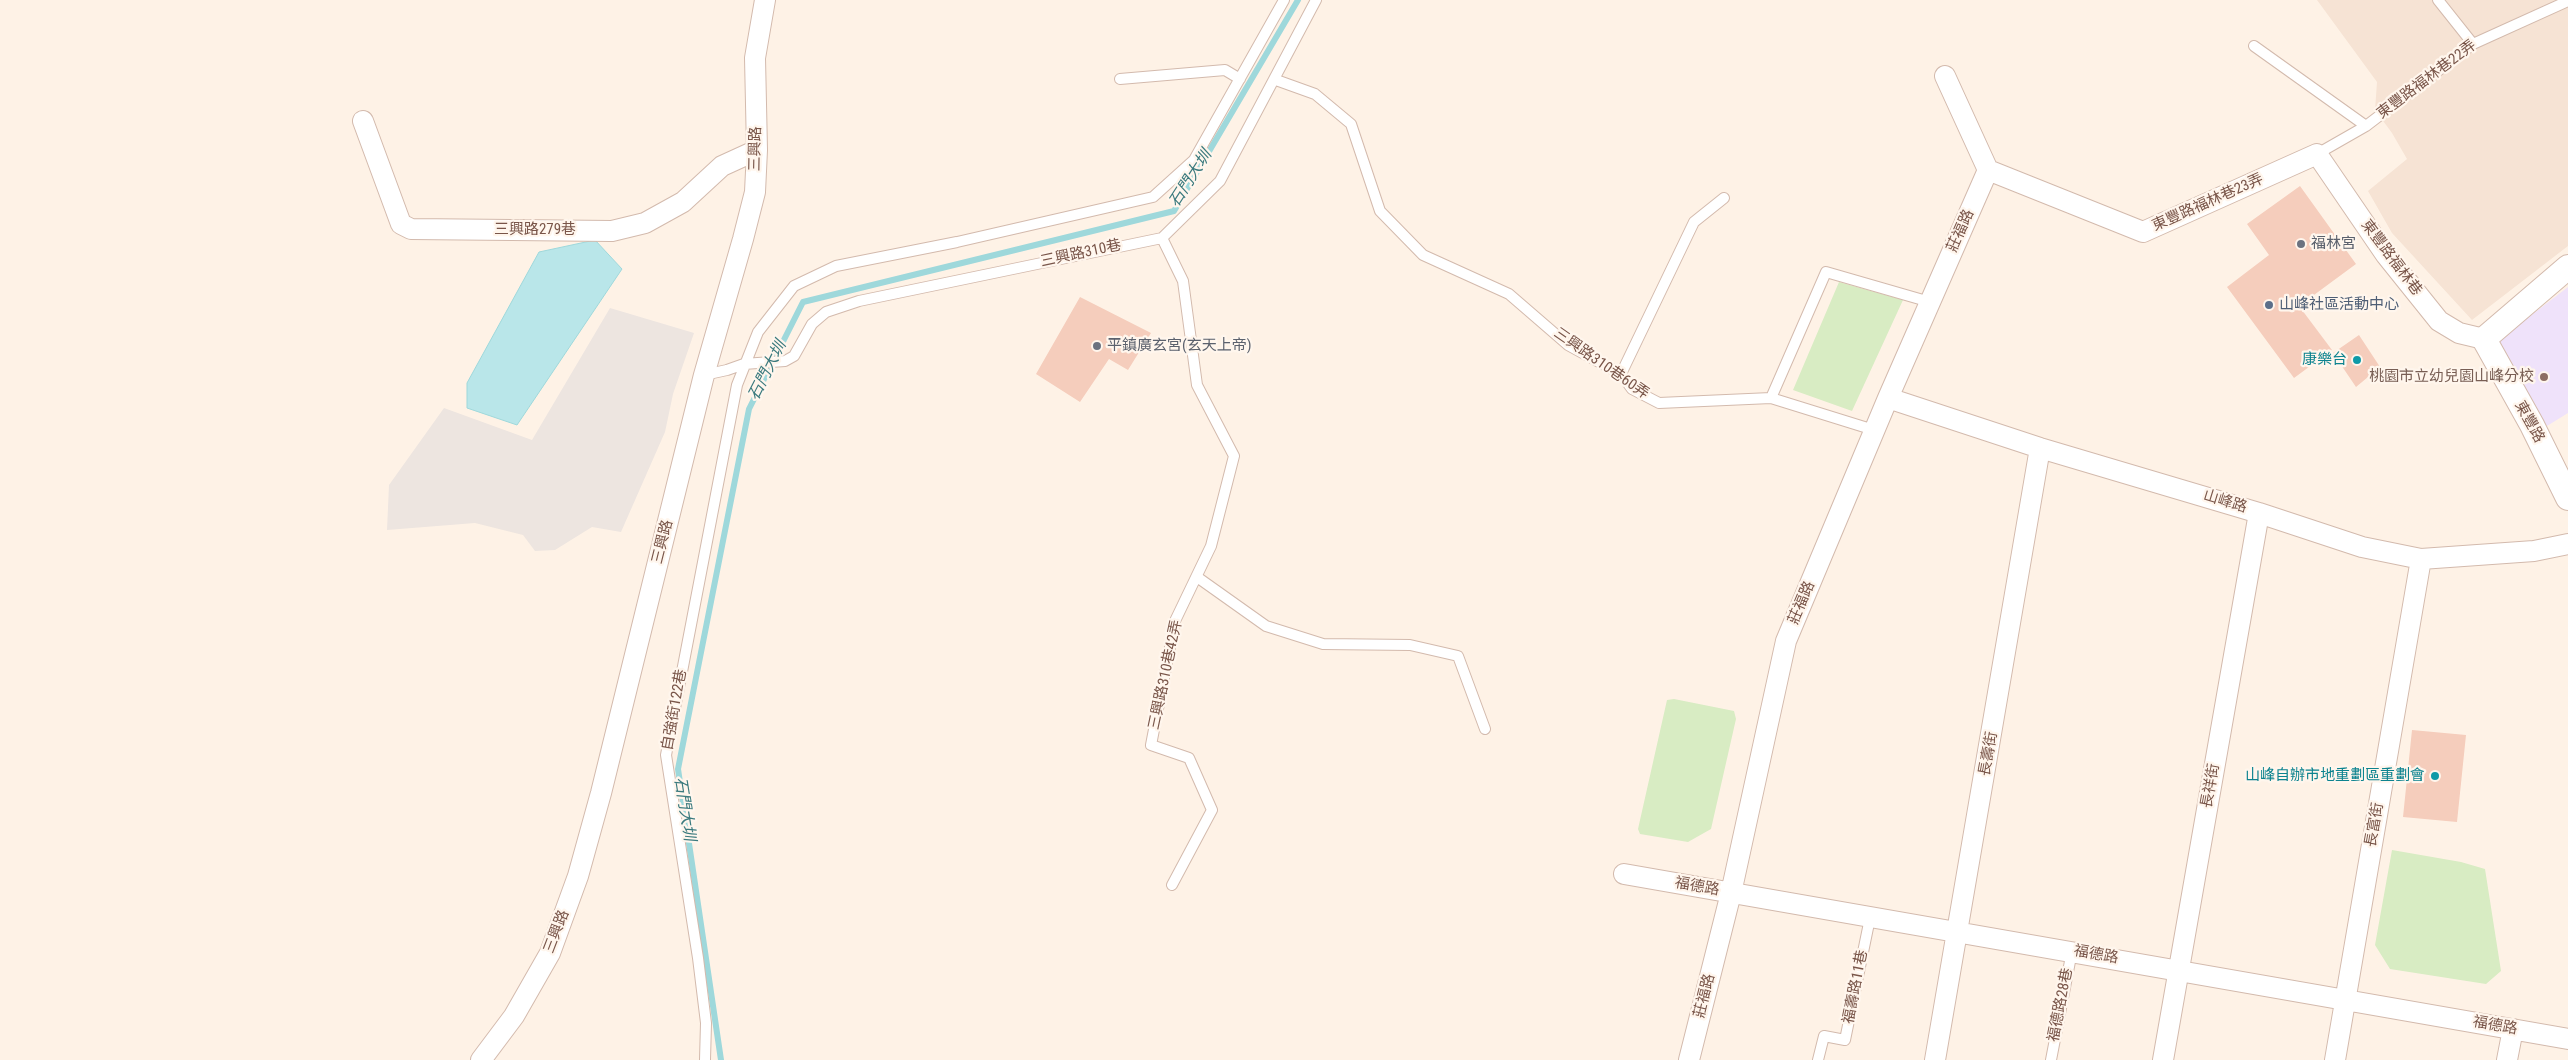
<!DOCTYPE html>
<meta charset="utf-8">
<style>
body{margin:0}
canvas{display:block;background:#fef2e6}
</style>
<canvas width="2568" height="1060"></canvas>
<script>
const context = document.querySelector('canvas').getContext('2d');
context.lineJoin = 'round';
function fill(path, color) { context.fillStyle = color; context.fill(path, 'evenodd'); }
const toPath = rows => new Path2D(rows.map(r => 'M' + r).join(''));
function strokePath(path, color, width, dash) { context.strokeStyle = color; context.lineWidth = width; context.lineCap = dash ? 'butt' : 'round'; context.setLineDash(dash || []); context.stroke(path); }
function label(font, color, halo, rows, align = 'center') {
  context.font = font + ' "Roboto Condensed","Noto Sans TC",sans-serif'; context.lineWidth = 4.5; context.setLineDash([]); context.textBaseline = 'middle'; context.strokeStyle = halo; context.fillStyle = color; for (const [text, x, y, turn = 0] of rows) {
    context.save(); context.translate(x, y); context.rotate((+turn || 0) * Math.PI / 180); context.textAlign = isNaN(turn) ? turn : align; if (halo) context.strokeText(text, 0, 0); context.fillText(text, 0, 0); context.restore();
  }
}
fill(toPath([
 [2317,0,2568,0,2568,246,2472,320,2392,233,2368,191,2407,159,2392,133,2375,110,2377,82]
]), '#f6e3d4');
fill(toPath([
 [610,308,694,333,673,394,665,432,621,532,592,527,555,550,535,551,523,535,475,523,387,530,389,485,444,408,532,440]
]), '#ede5e0');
fill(toPath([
 [2568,287,2568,413,2547,426,2499,340]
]), '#efe2fa');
fill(toPath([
 [1839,282,1903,300,1852,411,1793,390],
 [1674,699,1734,711,1736,719,1711,829,1688,842,1640,834,1638,829,1667,700],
 [2392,850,2461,862,2485,869,2501,971,2486,984,2390,969,2375,945]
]), '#d8ecc3');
const water = toPath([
 [595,240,622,269,517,425,467,408,467,383,539,252,595,240]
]);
fill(water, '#b9e6e9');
strokePath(water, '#9ed8db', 1);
strokePath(toPath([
 [721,1060,678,769,749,409,803,302,1174,211,1298,0]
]), '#9ed8db', 6);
fill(toPath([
 [2300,186,2356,264,2299,306,2332,350,2294,378,2227,287,2269,255,2247,224],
 [1080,297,1151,333,1128,370,1109,359,1080,402,1036,374],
 [2359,335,2380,367,2356,387,2333,353],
 [2412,730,2466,735,2457,822,2403,817]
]), '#f5cdbc');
const service = toPath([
 [2438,0,2473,44],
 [2254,46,2366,126],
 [1120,79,1225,70,1240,79],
 [1276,80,1315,94,1351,124,1380,211,1423,255,1509,294,1568,345,1621,374,1632,389,1659,403,1771,398,1874,430],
 [2317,154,2366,126,2473,44,2568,1],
 [1162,238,1183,281,1197,385,1234,456,1211,546,1175,621,1151,745,1189,758,1212,810,1172,885],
 [1621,374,1694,222,1724,198],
 [704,375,727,370,744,364,785,361,794,356,812,324,826,312,859,301,1162,238,1220,181,1316,0],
 [1771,398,1826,272,1930,302],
 [1197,577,1266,626,1323,644,1410,645,1458,656,1485,729],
 [705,1060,706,1023,698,958,666,755,737,385,758,332,794,286,836,266,957,242,1153,197,1194,160,1284,0],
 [1818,1060,1824,1036,1845,1040,1870,918],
 [2051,1060,2072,951]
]);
const minor = toPath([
 [1945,76,1988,170],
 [363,121,401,224,411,229,612,231,645,223,683,202,722,166,757,150],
 [1988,170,2143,232,2317,154,2386,255,2439,321,2459,333,2484,339],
 [1888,398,2040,448,2259,513,2362,547,2421,559,2534,551,2568,544],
 [1624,874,2568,1039],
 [481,1060,514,1016,550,953,578,876,601,793,704,375,743,239,755,192,757,150,755,58,765,0],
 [1689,1060,1731,893,1786,641,1888,398,1988,170],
 [1935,1060,2040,448],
 [2163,1060,2259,513],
 [2335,1060,2421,559],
 [2507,1060,2513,1029]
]);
const tertiary = toPath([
 [2568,267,2484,339,2532,425,2568,498]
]);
strokePath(service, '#d3baad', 12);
strokePath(minor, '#d3baad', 22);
strokePath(tertiary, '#d3baad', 26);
strokePath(service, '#fff', 10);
strokePath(minor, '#fff', 20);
strokePath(tertiary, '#fff', 24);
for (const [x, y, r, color] of [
 [2301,244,5,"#6b7280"],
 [2269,305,5,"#5c6f8a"],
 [1097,346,5,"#6b7280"],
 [2357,360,5,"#0f9aa8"],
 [2544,377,5,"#8d6e63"],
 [2435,776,5,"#0f9aa8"]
]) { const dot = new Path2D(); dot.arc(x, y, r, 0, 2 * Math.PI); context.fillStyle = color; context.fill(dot); strokePath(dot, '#fff6ed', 2); }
label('15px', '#795549', '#fff6ed', [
 ["東豐路福林巷22弄",2427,80,-37],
 ["三興路",756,149,-89],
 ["東豐路福林巷23弄",2208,203,-24],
 ["三興路279巷",535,230],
 ["莊福路",1961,231,-66],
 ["三興路310巷",1081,254,-12],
 ["東豐路福林巷",2391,258,53],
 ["三興路310巷60弄",1601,364,35],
 ["東豐路",2529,422,61],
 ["山峰路",2225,502,17],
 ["三興路",663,542,-76],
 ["莊福路",1802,603,-67],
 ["三興路310巷42弄",1166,675,-78],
 ["自強街122巷",675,710,-80],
 ["長壽街",1989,754,-80],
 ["長祥街",2211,786,-80],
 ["長富街",2375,825,-80],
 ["福德路",1697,887,10],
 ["三興路",557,932,-69],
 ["福德路",2096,955,10],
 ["福壽路11巷",1856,987,-79],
 ["莊福路",1705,996,-76],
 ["福德路28巷",2061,1005,-79],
 ["福德路",2495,1026,10]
]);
label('15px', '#5b616d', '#fff6ed', [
 ["福林宮",2311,244],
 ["平鎮廣玄宮(玄天上帝)",1107,346]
], 'left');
label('15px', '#4e5e75', '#fff6ed', [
 ["山峰社區活動中心",2279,305]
], 'left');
label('15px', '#0d838f', '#fff6ed', [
 ["康樂台",2347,360],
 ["山峰自辦市地重劃區重劃會",2425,776]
], 'right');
label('15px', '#785e54', '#fff6ed', [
 ["桃園市立幼兒園山峰分校",2534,377]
], 'right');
label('italic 16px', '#3b7a7e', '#fff6ed', [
 ["石門大圳",1191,179,-57],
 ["石門大圳",768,371,-63],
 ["石門大圳",684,809,81]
]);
</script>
